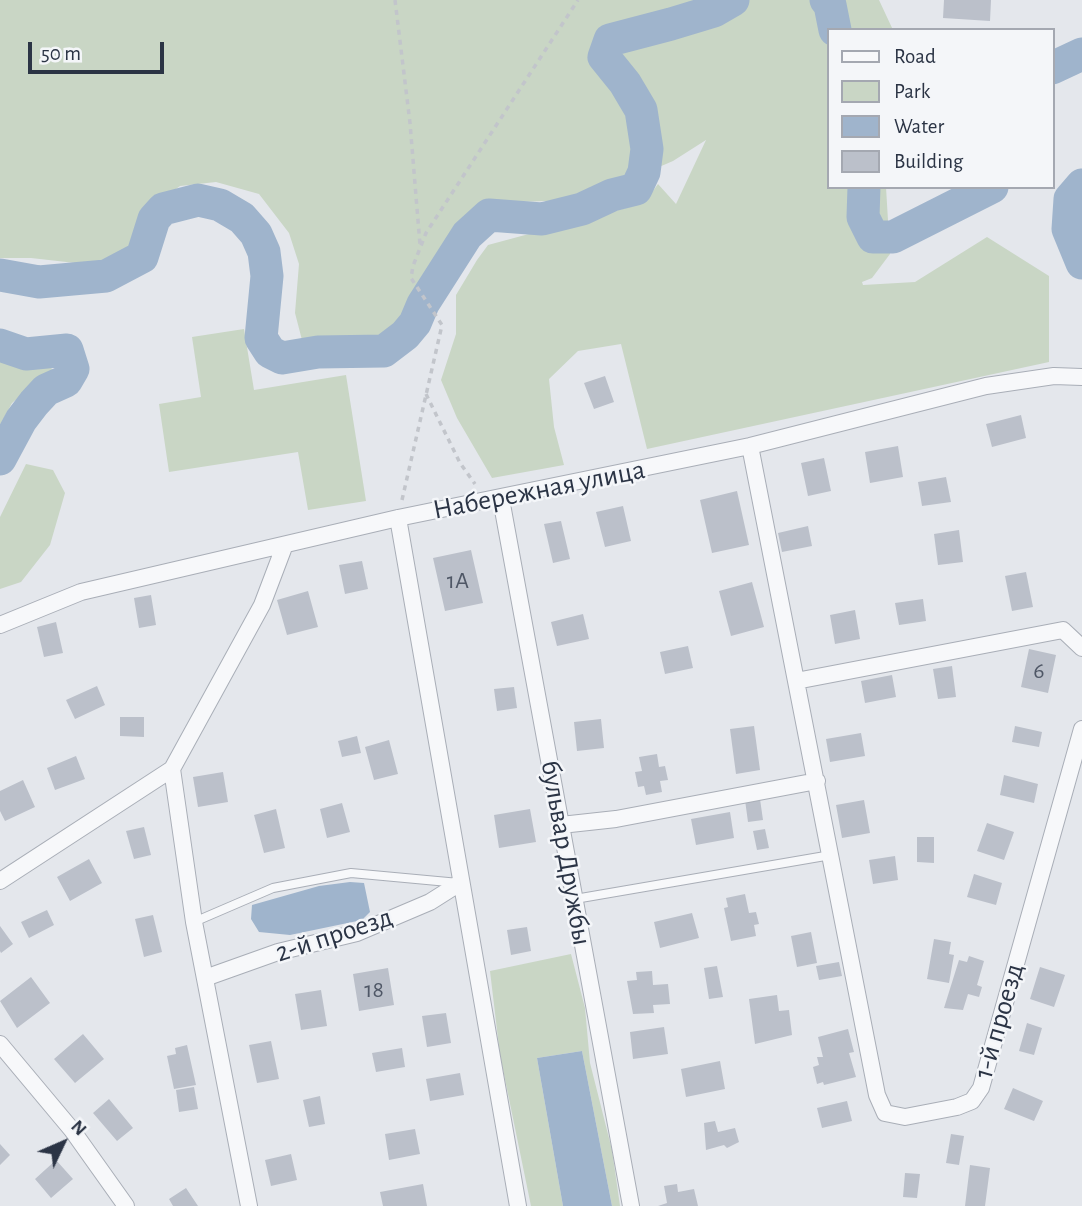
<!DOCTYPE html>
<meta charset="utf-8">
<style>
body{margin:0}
#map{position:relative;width:1082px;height:1206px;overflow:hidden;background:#e4e7ec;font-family:"Alegreya Sans",sans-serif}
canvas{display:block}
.legend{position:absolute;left:827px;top:28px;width:228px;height:161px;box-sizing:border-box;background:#f4f6f9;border:2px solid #a4a8b1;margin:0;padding:9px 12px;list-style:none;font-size:21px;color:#2b3445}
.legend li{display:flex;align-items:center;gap:14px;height:35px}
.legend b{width:35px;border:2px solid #a4a8b1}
.north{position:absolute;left:28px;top:1108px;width:70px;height:70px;-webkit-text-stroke:5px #f4f6f9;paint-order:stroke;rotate:46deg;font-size:19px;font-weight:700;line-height:28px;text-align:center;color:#2b3445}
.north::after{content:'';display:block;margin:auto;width:24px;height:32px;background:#2b3445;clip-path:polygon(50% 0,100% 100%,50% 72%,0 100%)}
.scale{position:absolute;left:28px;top:42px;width:136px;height:32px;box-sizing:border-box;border:4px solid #2b3445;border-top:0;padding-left:9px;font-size:21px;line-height:24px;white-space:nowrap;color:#2b3445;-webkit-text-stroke:5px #f4f6f9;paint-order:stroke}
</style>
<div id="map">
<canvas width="1082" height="1206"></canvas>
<ul class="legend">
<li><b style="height:9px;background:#f7f8fa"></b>Road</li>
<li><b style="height:19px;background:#c9d6c5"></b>Park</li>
<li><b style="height:19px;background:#9fb4cc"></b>Water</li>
<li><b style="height:19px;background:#bbc0ca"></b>Building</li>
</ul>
<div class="north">N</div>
<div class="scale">50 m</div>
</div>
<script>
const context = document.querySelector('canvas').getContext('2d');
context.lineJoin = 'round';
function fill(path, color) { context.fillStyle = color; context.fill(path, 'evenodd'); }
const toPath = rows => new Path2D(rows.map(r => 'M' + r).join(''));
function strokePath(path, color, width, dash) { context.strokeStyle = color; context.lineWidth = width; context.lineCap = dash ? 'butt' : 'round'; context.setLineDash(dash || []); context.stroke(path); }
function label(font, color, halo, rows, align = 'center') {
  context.font = font + ' "Alegreya Sans",sans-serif'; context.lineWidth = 5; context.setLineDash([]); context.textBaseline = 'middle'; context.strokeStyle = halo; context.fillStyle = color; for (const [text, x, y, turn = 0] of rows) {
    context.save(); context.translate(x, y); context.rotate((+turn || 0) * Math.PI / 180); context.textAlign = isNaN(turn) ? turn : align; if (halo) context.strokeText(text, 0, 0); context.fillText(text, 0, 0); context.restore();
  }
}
fill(toPath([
 [0,0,879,0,893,30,828,30,828,187,886,187,890,254,872,278,862,282,863,285,915,282,987,237,1049,276,1049,362,647,449,621,344,578,351,549,379,554,427,564,465,492,478,457,418,441,380,456,334,456,295,477,260,488,245,644,203,658,184,676,204,706,140,673,161,631,179,599,186,561,204,546,201,488,203,477,211,455,237,416,296,400,329,387,338,366,341,336,338,302,340,295,313,299,264,289,233,259,194,216,182,180,186,146,211,127,254,102,266,31,258,0,258],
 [244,329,254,390,346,375,366,501,308,510,298,452,169,472,159,404,201,397,192,337],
 [0,356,13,361,41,358,50,363,52,370,12,403,0,425],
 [26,464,53,470,65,493,50,545,21,582,0,589,0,517],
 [571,954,585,1008,590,1063,612,1150,620,1206,612,1206,582,1051,537,1058,563,1206,531,1206,500,1055,490,971]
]), '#c9d6c5');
fill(toPath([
 [350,882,364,883,370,912,362,920,290,935,259,932,251,919,252,905,319,886],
 [582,1051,612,1206,563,1206,537,1058]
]), '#9fb4cc');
strokePath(toPath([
 [826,0,830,5,835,30],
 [1052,68,1082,54],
 [1082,185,1070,199,1068,229,1082,263],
 [864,187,863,217,873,237,893,237,992,187],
 [0,275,39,282,106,276,142,257,154,219,163,209,198,200,220,205,242,218,256,234,264,252,267,276,261,338,270,352,282,358,318,352,384,351,405,335,415,323,423,304,467,235,489,215,542,219,582,209,612,195,636,189,644,172,647,149,641,110,625,83,604,57,610,40,671,24,714,11,733,0],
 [0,345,26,354,67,350,73,369,66,381,46,390,34,403,21,420,0,459]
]), '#9fb4cc', 33);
fill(toPath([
 [944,0,991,0,990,21,943,18],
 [605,376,614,402,594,409,584,383],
 [1021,415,1026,438,992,447,986,424],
 [898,446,903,477,870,483,865,452],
 [824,458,831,491,808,496,801,463],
 [946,477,951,502,922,506,918,482],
 [737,491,749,545,712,553,700,500],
 [623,506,631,541,605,547,596,512],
 [561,521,570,559,553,563,544,524],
 [808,526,812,546,782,552,778,533],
 [959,530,963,562,938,565,934,534],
 [471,550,483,603,445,611,433,558],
 [362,561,368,589,345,594,339,565],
 [1026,572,1033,607,1012,611,1005,576],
 [752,582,764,627,731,636,719,591],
 [308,591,318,627,287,635,277,600],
 [151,595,156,625,139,628,134,598],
 [923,599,926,621,899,625,895,603],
 [855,610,860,639,835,644,830,615],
 [583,614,589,639,557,646,551,622],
 [56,622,63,653,44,657,37,627],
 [688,646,693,668,665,674,660,652],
 [1029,649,1056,655,1048,693,1021,687],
 [952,666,956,697,938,699,933,669],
 [892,675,896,697,865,703,861,681],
 [97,686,105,705,75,719,66,700],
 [514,687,517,708,497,711,494,689],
 [120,717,144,717,144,737,120,736],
 [601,719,604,748,577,751,574,722],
 [754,726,760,770,736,774,730,729],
 [1015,726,1042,732,1039,747,1012,742],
 [861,733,865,756,830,762,826,739],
 [357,736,361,753,342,757,338,741],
 [389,740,398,774,374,780,365,747],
 [657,754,659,767,665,766,668,780,660,781,662,792,646,795,644,786,638,787,635,772,642,771,639,757],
 [76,756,85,779,55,790,47,768],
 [223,772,228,802,198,807,193,777],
 [1004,775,1038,784,1034,803,1000,795],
 [23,780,35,807,5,821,0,811,0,791],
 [760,799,763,820,748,822,745,800],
 [864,800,870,833,842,838,836,805],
 [342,803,350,832,327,838,320,809],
 [276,809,285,848,264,853,254,815],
 [530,809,536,842,499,848,494,815],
 [730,812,734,838,696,845,691,819],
 [987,823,1014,832,1004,860,977,851],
 [144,827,151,855,134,859,126,831],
 [765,829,769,848,757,850,753,831],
 [917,837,934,837,934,863,917,862],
 [895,856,898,880,873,884,869,860],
 [89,859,102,883,70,901,57,877],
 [974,874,1002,883,996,905,967,897],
 [745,894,749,913,756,912,759,924,754,925,756,936,731,941,724,908,728,907,726,898],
 [47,910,54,925,29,938,21,922],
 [692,913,699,938,660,948,654,922],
 [153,915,162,952,144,957,135,919],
 [0,926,13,944,1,953,0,951],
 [527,927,531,951,511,955,507,930],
 [811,932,817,963,797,967,791,936],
 [934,939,951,942,949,954,954,955,949,983,927,979],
 [969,956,984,961,977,985,982,987,979,997,968,994,963,1010,944,1008,959,960,967,962],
 [839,962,842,976,819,980,816,966],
 [717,966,723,997,709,999,704,968],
 [1040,967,1065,975,1054,1007,1030,999],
 [388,968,394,1005,359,1011,353,974],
 [652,971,653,985,668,984,670,1004,653,1005,654,1013,633,1014,627,981,637,980,636,972],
 [31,977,50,1003,17,1028,0,1001],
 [321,990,327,1026,301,1030,295,994],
 [777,995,779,1011,789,1010,792,1035,755,1044,749,999],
 [446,1013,451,1043,427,1047,422,1016],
 [1027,1023,1042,1028,1034,1055,1019,1051],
 [664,1027,668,1054,633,1059,630,1032],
 [848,1029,854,1052,849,1053,856,1077,824,1085,823,1082,817,1084,813,1067,819,1065,817,1057,823,1057,818,1037],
 [83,1034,104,1059,75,1083,54,1059],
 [271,1041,279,1079,257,1083,249,1045],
 [187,1045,196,1085,174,1089,167,1056,176,1054,175,1048],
 [402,1048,405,1067,376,1072,372,1053],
 [720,1061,725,1089,686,1097,681,1069],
 [460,1073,464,1095,430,1101,426,1079],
 [194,1087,198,1109,179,1112,176,1090],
 [1013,1088,1043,1101,1034,1121,1004,1109],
 [320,1096,325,1124,309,1127,303,1100],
 [109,1099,133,1128,117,1141,93,1113],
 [847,1101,852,1121,822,1128,817,1108],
 [715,1121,718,1132,735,1128,739,1142,727,1148,724,1145,706,1150,704,1123],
 [415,1129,420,1154,389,1160,385,1134],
 [951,1134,964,1136,959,1165,946,1163],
 [0,1144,10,1155,0,1165],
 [291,1154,297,1180,271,1186,265,1160],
 [56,1160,73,1179,51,1198,35,1179],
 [970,1165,990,1168,985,1206,965,1206],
 [905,1173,920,1174,917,1198,903,1197],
 [423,1184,427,1206,383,1206,380,1192],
 [677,1184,678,1192,694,1189,698,1206,658,1206,667,1203,664,1186],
 [186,1188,198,1206,173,1206,169,1199]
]), '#bbc0ca');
const lane = toPath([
 [575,899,831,855],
 [194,922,273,888,351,873,459,883]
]);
const street = toPath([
 [750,446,877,1095,885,1113,905,1117,957,1107,972,1101,981,1088,1082,729],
 [501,499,631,1206],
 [398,518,518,1206],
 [0,625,81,592,398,518,750,446,986,386,1054,376,1082,377],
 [796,681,1063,630,1082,648],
 [561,825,616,819,817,781],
 [0,881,172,769],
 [205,978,278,952,357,933,430,902,460,883],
 [0,1044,72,1130,126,1206],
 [249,1206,194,922,172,769,262,605,284,547]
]);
strokePath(lane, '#a9aeb7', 10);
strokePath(street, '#a9aeb7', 18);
strokePath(toPath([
 [395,0,410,123,420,245],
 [426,394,460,463,475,484],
 [402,500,442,325,411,278,413,266,426,233,578,0]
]), '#c2c5cb', 3.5, [5, 5]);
strokePath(lane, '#f7f8fa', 8);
strokePath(street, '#f7f8fa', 16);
label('24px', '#4f5766', null, [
 ["1А",458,581],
 ["6",1039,671],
 ["18",374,990]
]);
label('28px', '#2b3445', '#f4f6f9', [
 ["Набережная улица",539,490,-11],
 ["бульвар Дружбы",566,853,80],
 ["2-й проезд",334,935,-18],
 ["1-й проезд",999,1021,-74]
]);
</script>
